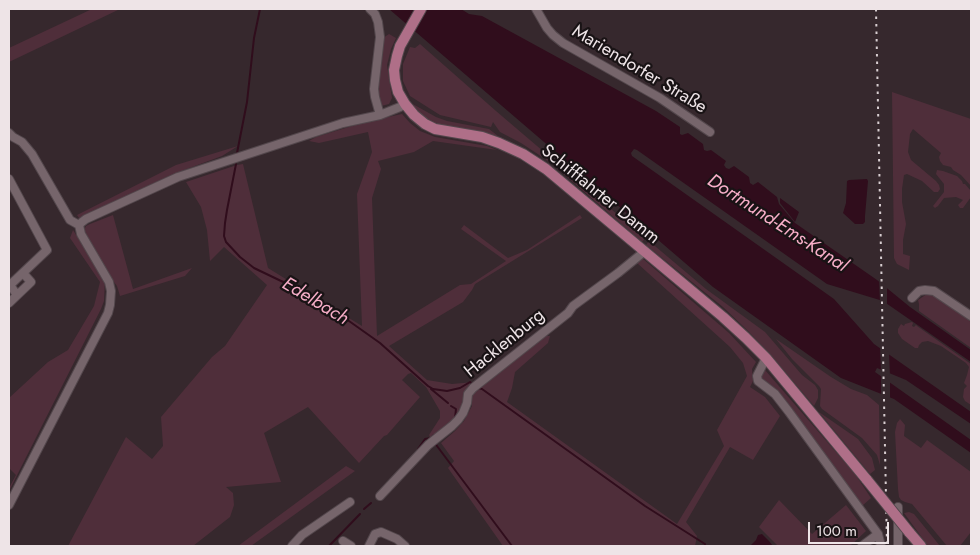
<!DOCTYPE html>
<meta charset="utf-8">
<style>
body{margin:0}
#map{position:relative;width:980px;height:555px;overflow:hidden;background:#36282d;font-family:Jost,sans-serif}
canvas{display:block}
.frame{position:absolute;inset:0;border:10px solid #eee4e7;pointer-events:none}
.scale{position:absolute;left:808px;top:522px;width:81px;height:22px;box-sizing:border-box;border:2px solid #eee4e7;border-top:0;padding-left:6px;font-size:15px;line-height:18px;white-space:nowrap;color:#eee4e7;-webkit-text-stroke:4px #191315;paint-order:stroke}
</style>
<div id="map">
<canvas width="980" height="555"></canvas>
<div class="frame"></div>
<div class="scale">100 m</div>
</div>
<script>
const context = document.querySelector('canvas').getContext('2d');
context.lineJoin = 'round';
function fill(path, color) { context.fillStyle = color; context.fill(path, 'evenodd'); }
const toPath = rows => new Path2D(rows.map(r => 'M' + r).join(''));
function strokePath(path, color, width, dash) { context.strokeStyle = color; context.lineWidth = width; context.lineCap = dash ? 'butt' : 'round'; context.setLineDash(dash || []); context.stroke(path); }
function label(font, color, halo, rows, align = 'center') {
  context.font = font + ' Jost,sans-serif'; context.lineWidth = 4.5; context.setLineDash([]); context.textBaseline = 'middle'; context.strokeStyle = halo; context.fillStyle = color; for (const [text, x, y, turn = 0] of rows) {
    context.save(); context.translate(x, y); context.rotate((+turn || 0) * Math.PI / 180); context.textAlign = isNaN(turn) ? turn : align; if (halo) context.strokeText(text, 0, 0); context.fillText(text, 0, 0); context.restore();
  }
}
fill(toPath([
 [92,9,120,9,9,62,9,48],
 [389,34,396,38,391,49,387,65,392,98,389,104,381,106,377,100,383,38],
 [420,44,496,111,645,238,642,242,550,162,521,143,500,132,493,122,491,127,440,115,410,96,403,81,403,64,410,47,415,48],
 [892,92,971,119,971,186,961,175,953,170,951,167,943,165,940,161,939,157,941,153,913,129,910,134,908,152,911,160,936,181,939,185,940,189,938,192,934,192,922,181,907,174,904,175,902,189,902,202,906,224,903,240,903,254,910,256,909,270,897,264,894,258],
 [411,103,436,117,447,121,489,129,498,136,445,128,435,124,425,119,414,109],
 [402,114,410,123,420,131,435,137,487,146,497,150,433,141,414,152,378,161,381,169,372,198,377,336,460,285,471,284,506,261,461,229,464,225,508,258,527,250,580,215,582,218,475,284,472,290,463,302,389,346,427,380,452,384,474,382,466,389,465,400,460,412,447,426,431,439,429,435,440,418,440,411,426,387,411,373,408,374,402,380,420,397,387,435,384,436,359,463,308,407,264,433,281,482,226,487,233,493,234,505,230,517,193,546,68,546,126,437,152,459,163,446,161,417,212,357,225,346,267,285,224,247,210,261,207,230,201,207,186,182,237,165,243,164,268,268,362,326,357,194,372,152,368,132,319,143,309,141,316,137,365,122],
 [238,146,222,156,176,173,94,213,79,218,77,215,176,165],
 [937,170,943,171,957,176,962,181,963,184,965,184,971,191,971,197,963,208,960,208,958,205,963,200,956,197,944,198,938,206,935,208,933,206,944,192,944,184,936,174],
 [113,215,133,289,192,268,185,276,120,296,117,286,111,278,84,230,86,226,90,224],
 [73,230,105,280,104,301,101,309,9,491,9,488,16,475,9,468,9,398,48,362,68,350,94,306,100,282,70,238],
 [649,241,706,289,765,332,802,375,815,385,818,390,818,398,814,406,770,354,746,329,723,307,646,245],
 [642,258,729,333,756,362,752,369,753,381,750,387,765,397,780,416,753,460,730,447,686,522,697,536,695,546,503,546,448,468,454,461,441,443,455,431,464,421,472,406,472,395,477,389,544,336,550,336,548,343,515,372,512,388,507,402,677,524,724,446,717,430,747,376,743,363,730,347,637,263],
 [929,293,934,295,971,322,971,348,919,311,919,304,918,300,924,296],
 [912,322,913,323,912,326,914,327,916,325,917,326,971,364,971,405,965,401,963,397,964,389,967,386,964,383,967,375,969,367,966,363,941,346,928,341,922,342,919,345,918,348,915,348,902,339,898,333,898,329,901,324,904,326,905,324],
 [776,339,831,377,851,389,867,395,879,405,880,465,877,455,862,438,822,409,820,406,821,389,819,386,792,359],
 [765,370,855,474,871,498,862,506,777,393,763,380,761,375],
 [819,412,858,439,872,458,875,470,870,474],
 [900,419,905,425,904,436,921,448,927,440,971,472,971,532,960,546,947,546,912,504,905,502,901,500,899,497,898,489,895,432,897,423],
 [346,466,355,471,251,546,238,546],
 [779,500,812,534,846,505,866,531,850,546,778,546,759,527],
 [909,512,914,514,940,546,928,546,904,513]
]), '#4f2e3a');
fill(toPath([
 [389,9,461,9,469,14,482,16,656,111,680,127,680,134,682,135,688,133,703,144,704,150,707,151,711,150,726,161,724,165,726,168,729,169,734,166,749,177,750,183,753,185,758,182,777,197,779,204,795,223,877,280,910,307,971,350,971,362,883,301,827,284,637,150,634,149,631,153,632,156,834,299,874,344,971,412,971,424,906,380,877,368,875,372,971,440,971,453,894,399,841,378,713,287],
 [867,179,868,181,865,216,865,222,863,224,855,224,843,213,846,203,847,181,849,180],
 [780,198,799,212,795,222,780,203],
 [762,534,769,541,773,546,750,546,756,540,758,535]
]), '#300d1c');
fill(toPath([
 [879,278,887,285,887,307,880,303],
 [880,346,889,352,890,376,881,372],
 [881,373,890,380,890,400,881,397]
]), '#36282d');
strokePath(toPath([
 [237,153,247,102,254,38,260,9],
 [236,164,227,210,225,223,224,236,226,242,240,257,254,268,304,292,349,321,380,343,428,386,433,389,447,391,460,388,470,382,472,384],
 [478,388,482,389,645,506,705,544,705,546],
 [431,389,448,403],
 [451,406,456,409,455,418],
 [434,442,512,546],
 [418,449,425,439,431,438,434,435],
 [364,509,371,503],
 [329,546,360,514]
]), '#300d1c', 2);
const minor = toPath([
 [370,9,375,14,378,22,380,37,374,89,375,97,380,115],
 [536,9,547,28,553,35,563,43,660,98,710,132],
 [9,133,13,137,22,142,32,154,70,220,79,225],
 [9,179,47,250,10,285,17,295],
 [79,225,82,222,86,219,178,177,343,123,380,115,400,107,405,104],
 [912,298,919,291,925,290,934,291,971,316],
 [9,303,31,282,23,273],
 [766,358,757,376,758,381,775,394,789,412,878,534,881,546],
 [380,496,428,445,452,426,458,420,463,413,467,403,468,394,473,388,568,313,573,306,618,273,645,251],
 [9,505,108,313,110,305,111,291,109,282,81,234,79,225],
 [898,507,898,546],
 [343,541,351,546],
 [292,546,302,535,350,502],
 [369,546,375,534,381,532,397,539,405,546],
 [862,546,878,534]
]);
const major = toPath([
 [421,9,400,46,397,56,394,70,395,80,398,92,405,104,414,115,425,124,435,129,482,137,499,143,523,154,546,169,723,317,746,338,766,358,867,480],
 [909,532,921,546]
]);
strokePath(minor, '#53474c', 10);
strokePath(major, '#53474c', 12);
strokePath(minor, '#76656b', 8);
strokePath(major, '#af6f88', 10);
strokePath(toPath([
 [876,9,887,546]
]), '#d8ced1', 2, [2.5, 5]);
const majorBridge = toPath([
 [867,480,909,532]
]);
strokePath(majorBridge, '#53474c', 12, []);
strokePath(majorBridge, '#af6f88', 10);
label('18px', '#eee4e7', '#191315', [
 ["Mariendorfer Straße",639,70,31],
 ["Schifffahrter Damm",600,195,39],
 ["Hacklenburg",505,344,-39]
]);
label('italic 19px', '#f7aec8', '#191315', [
 ["Dortmund-Ems-Kanal",777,224,33],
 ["Edelbach",315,302,31]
]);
</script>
